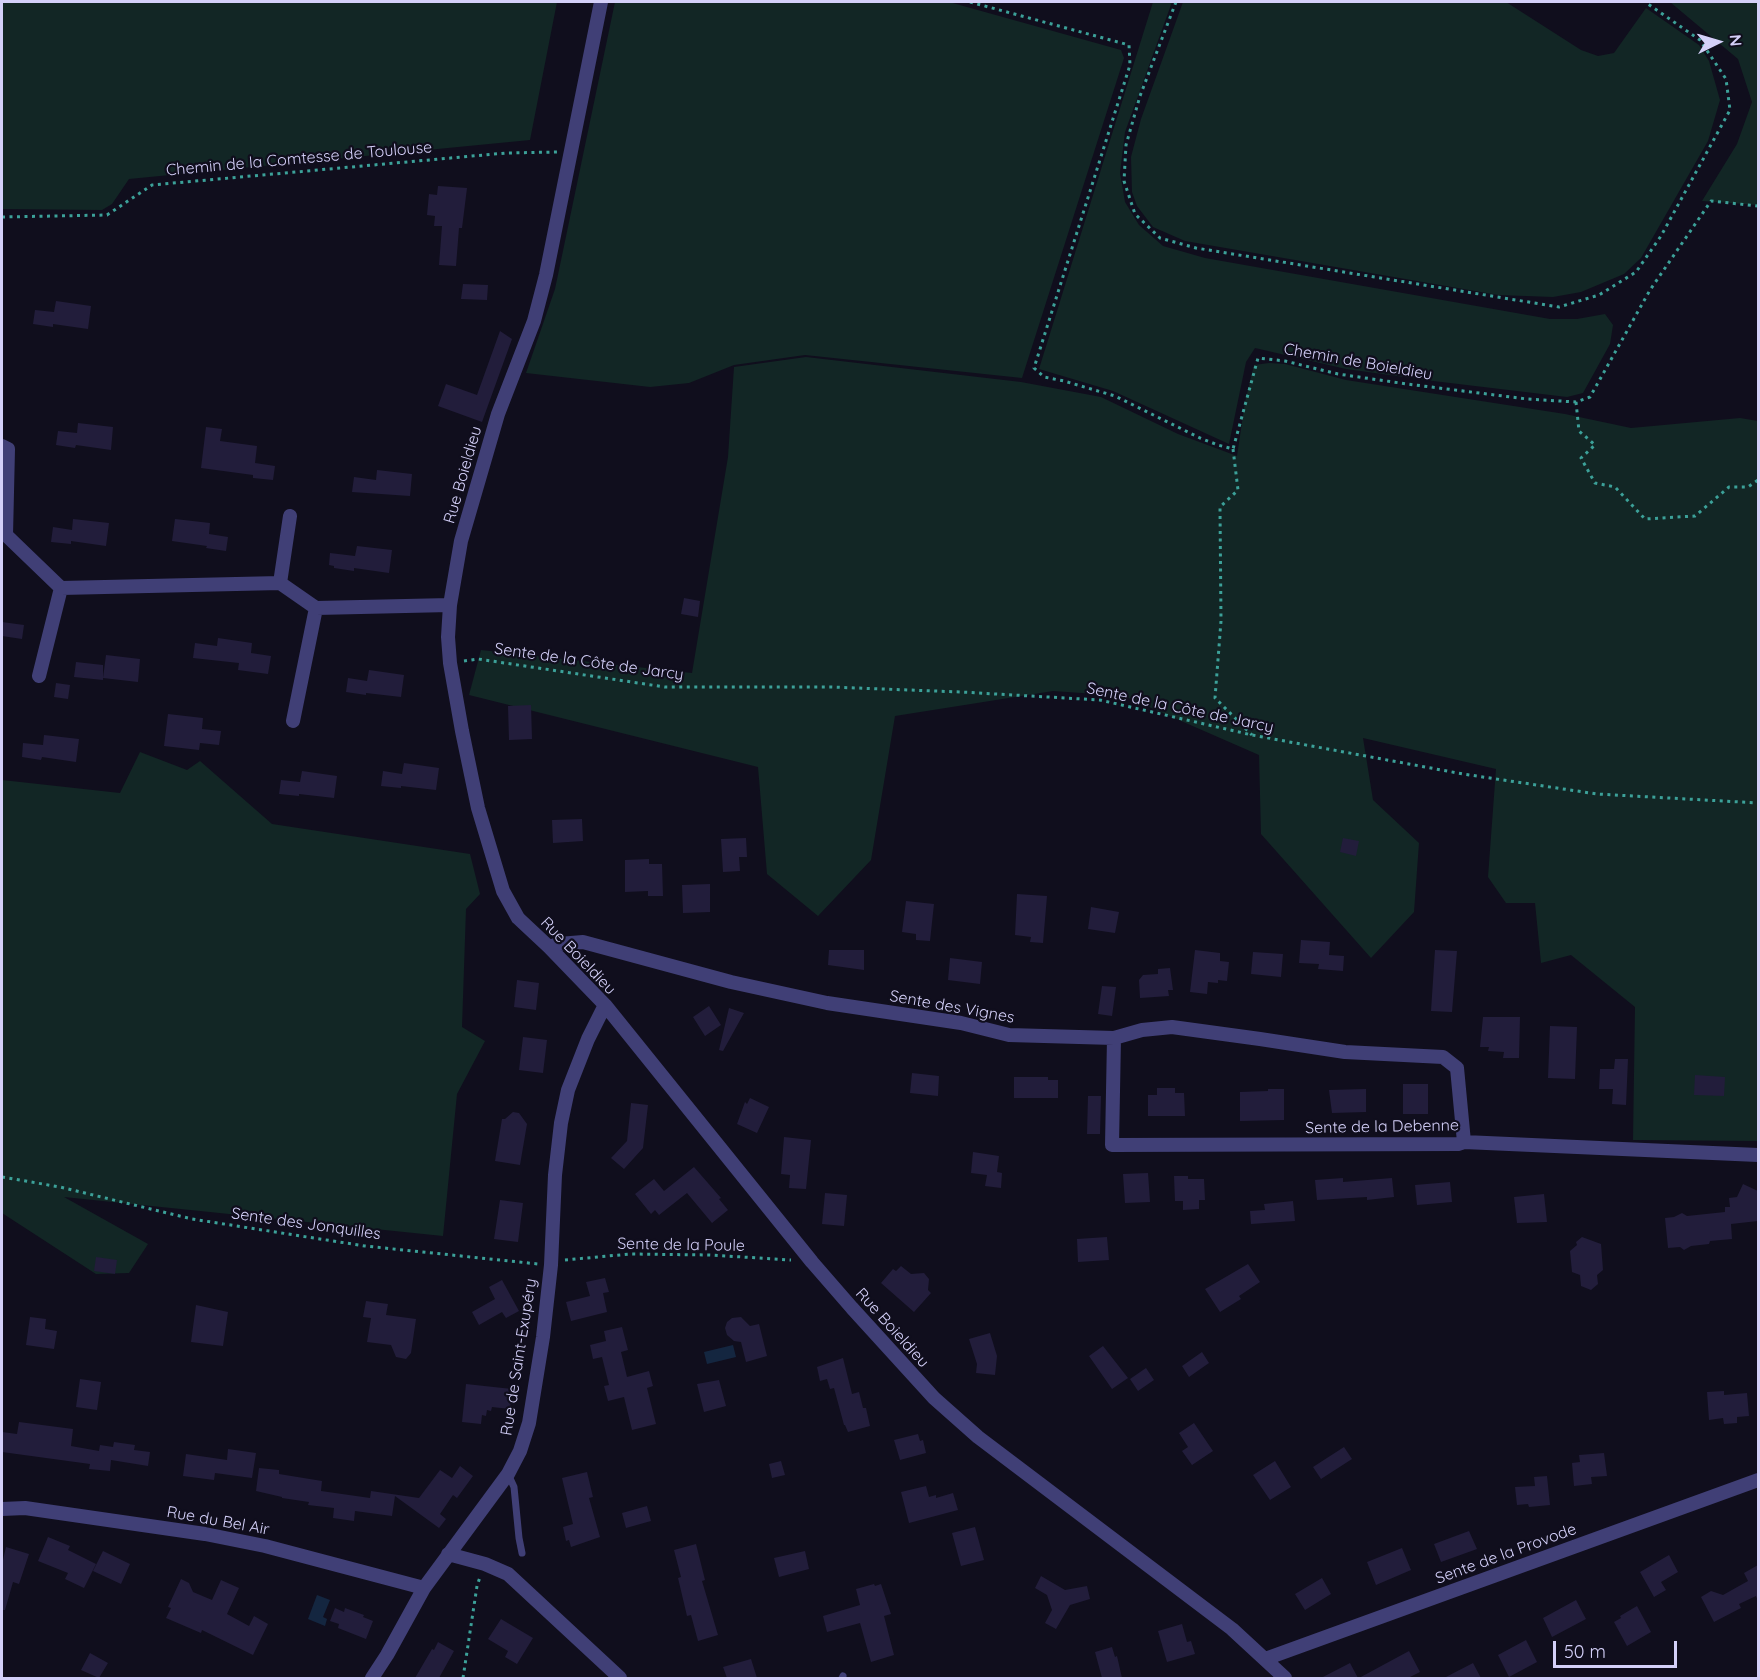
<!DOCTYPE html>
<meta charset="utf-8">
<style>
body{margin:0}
#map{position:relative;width:1760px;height:1680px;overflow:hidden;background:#100e1d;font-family:Quicksand,sans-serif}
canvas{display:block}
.frame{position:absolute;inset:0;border:3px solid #d4d0f9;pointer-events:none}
.north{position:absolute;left:1688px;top:12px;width:60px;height:60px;-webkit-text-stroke:4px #100e1d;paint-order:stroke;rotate:85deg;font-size:16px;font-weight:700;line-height:24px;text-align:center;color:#d4d0f9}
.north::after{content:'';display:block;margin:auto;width:21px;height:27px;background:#d4d0f9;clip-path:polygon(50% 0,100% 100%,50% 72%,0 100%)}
.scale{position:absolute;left:1553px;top:1641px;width:124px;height:27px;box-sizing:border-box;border:3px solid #d4d0f9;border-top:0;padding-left:8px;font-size:18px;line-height:21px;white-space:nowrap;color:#d4d0f9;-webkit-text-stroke:4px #100e1d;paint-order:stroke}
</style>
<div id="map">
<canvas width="1760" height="1680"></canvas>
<div class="frame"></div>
<div class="north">N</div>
<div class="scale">50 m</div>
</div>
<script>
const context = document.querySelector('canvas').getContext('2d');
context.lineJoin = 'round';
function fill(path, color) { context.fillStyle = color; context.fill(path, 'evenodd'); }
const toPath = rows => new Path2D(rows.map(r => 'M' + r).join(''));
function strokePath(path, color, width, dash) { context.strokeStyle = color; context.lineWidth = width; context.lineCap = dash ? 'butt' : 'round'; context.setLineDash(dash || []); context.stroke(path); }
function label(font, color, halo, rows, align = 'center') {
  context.font = font + ' Quicksand,sans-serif'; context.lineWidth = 4.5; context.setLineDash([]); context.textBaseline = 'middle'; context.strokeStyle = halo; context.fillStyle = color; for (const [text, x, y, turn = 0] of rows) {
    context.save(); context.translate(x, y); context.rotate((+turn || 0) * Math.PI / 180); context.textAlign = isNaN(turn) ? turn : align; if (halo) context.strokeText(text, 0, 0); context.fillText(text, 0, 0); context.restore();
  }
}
fill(toPath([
 [2,2,557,2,530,140,129,179,112,204,102,210,2,209],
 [615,2,949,2,1121,50,1124,58,1022,378,805,355,734,365,689,383,650,387,526,373,555,289],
 [1153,2,1172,2,1125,132,1120,173,1125,202,1139,225,1163,246,1205,258,1550,319,1577,319,1605,314,1613,325,1610,344,1583,393,1567,397,1425,380,1346,369,1255,348,1246,362,1229,444,1113,391,1039,369],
 [1183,2,1506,2,1581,50,1598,56,1614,53,1646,8,1699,45,1709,61,1720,100,1708,141,1641,258,1624,274,1581,292,1553,297,1498,295,1185,241,1153,227,1137,206,1132,192,1131,157,1141,119],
 [1670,2,1758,2,1758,205,1702,201,1737,144,1752,102,1738,59],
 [806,357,1021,382,1101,397,1178,434,1237,456,1245,402,1254,365,1269,363,1285,364,1346,380,1565,414,1631,428,1740,418,1758,421,1758,1141,1633,1140,1635,1007,1571,955,1541,963,1535,903,1506,903,1488,877,1496,769,1363,738,1373,800,1419,843,1414,912,1371,958,1261,834,1259,755,1124,696,1053,691,895,716,871,860,818,916,767,874,758,767,469,695,481,650,692,673,728,457,734,367],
 [140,752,187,770,200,761,272,824,470,854,480,894,466,909,462,1027,485,1041,457,1094,443,1236,64,1197,148,1244,129,1273,96,1274,2,1213,2,780,120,793]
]), '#122625');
fill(toPath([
 [733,1345,736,1357,707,1364,704,1352],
 [317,1595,330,1600,323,1617,327,1619,325,1626,308,1619]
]), '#142640');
fill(toPath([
 [438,186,467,188,462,228,459,228,456,266,439,265,442,226,434,226,435,216,427,215,429,194,437,195],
 [463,284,488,285,487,300,461,299],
 [56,301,91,306,88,329,53,324,53,327,33,324,35,310,54,312],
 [500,331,512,339,482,422,438,406,446,384,477,395],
 [78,423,113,427,111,450,76,445,75,448,56,445,58,431,77,433],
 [206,427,222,429,220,441,257,446,255,463,275,466,273,480,253,478,253,475,201,468],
 [377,470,412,474,410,496,352,492,354,477,376,480],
 [73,519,109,523,106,546,71,541,71,544,51,542,53,527,72,530],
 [175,519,210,523,209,534,228,537,226,551,206,548,207,546,172,541],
 [357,546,392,550,389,573,354,568,354,571,334,568,334,566,329,565,330,553,355,556],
 [684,598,700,601,698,617,681,614],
 [2,622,24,625,22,639,2,636],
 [218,638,252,643,251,653,271,656,268,674,238,670,239,663,193,658,195,643,217,646],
 [106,655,140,659,138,682,103,678],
 [76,662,103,665,103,680,74,677],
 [369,670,404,675,401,697,366,693,366,695,346,692,348,678,367,681],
 [56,683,70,685,68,699,54,697],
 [531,705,532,739,509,740,508,706],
 [168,714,203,718,202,729,221,731,219,745,200,743,199,750,164,746],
 [44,735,79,739,76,762,42,757,41,760,22,757,23,743,43,745],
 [404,763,439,768,436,790,401,786,401,788,381,786,383,771,402,774],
 [302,771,337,776,334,798,299,794,299,796,279,794,281,780,300,782],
 [582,819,583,841,553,843,552,820],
 [746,838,747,857,739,857,740,871,723,872,721,839],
 [1343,838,1359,841,1356,856,1340,852],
 [649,859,649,864,662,864,663,896,648,896,648,891,625,892,625,860],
 [710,884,710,912,683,913,682,885],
 [1017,894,1047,896,1043,943,1030,942,1031,937,1015,935],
 [906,901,934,904,930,941,916,940,916,934,902,932],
 [1091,907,1119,912,1115,933,1088,929],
 [1301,940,1330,942,1329,955,1344,956,1343,971,1318,969,1319,964,1299,963],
 [829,950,864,950,864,970,828,965],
 [1195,950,1220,953,1220,961,1229,962,1227,981,1218,980,1218,983,1208,982,1207,994,1190,992],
 [1435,950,1457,951,1452,1012,1431,1011],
 [1253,952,1283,954,1281,977,1251,974],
 [950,958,982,962,980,984,948,980],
 [1170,968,1173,990,1168,990,1169,996,1140,998,1139,980,1143,975,1158,974,1158,969],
 [517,980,539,983,536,1010,514,1007],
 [1102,986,1116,987,1112,1016,1098,1014],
 [709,1006,721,1025,705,1036,693,1017],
 [729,1008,744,1013,723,1051,719,1050],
 [1483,1017,1520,1017,1519,1058,1503,1058,1504,1052,1488,1051,1489,1047,1480,1047],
 [1550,1026,1577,1027,1575,1079,1548,1078],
 [523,1037,547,1040,543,1073,519,1070],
 [1615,1059,1628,1059,1626,1105,1612,1104,1613,1089,1599,1089,1600,1069,1614,1069],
 [912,1073,939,1076,938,1096,910,1093],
 [1695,1075,1725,1077,1724,1096,1694,1095],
 [1014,1077,1048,1077,1048,1080,1058,1080,1058,1098,1014,1098],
 [1403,1084,1428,1084,1428,1114,1403,1114],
 [1157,1088,1175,1088,1175,1093,1184,1093,1185,1116,1148,1116,1148,1095,1157,1095],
 [1268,1089,1284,1089,1284,1120,1240,1121,1240,1092,1268,1091],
 [1366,1089,1366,1112,1332,1113,1329,1090],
 [1088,1096,1101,1096,1100,1134,1087,1134],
 [750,1098,769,1107,757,1133,737,1124,745,1102,747,1104],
 [631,1103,648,1105,643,1148,624,1169,611,1158,627,1141],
 [513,1112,519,1113,527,1124,520,1165,495,1161,502,1119,505,1119],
 [784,1137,811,1140,806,1189,789,1188,790,1175,781,1174],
 [973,1152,999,1156,997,1172,1002,1173,1001,1188,985,1186,987,1175,971,1173],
 [694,1167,721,1198,719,1199,728,1210,712,1223,687,1193,659,1215,655,1210,651,1214,635,1194,654,1179,664,1191],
 [1148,1173,1150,1202,1125,1203,1123,1174],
 [1174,1176,1188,1176,1188,1179,1204,1179,1205,1200,1199,1200,1199,1209,1183,1210,1183,1201,1175,1201],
 [1343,1178,1343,1182,1392,1178,1394,1197,1367,1200,1367,1197,1317,1200,1315,1180],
 [1450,1182,1452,1202,1417,1205,1415,1185],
 [1743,1184,1758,1191,1758,1221,1731,1224,1732,1239,1710,1241,1709,1244,1691,1246,1684,1250,1680,1247,1668,1248,1665,1218,1674,1217,1682,1213,1687,1216,1725,1212,1725,1207,1730,1207,1729,1198,1737,1197],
 [825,1193,847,1195,844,1226,822,1224],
 [1544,1194,1547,1222,1517,1223,1514,1197],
 [500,1200,523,1203,518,1242,494,1239],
 [1293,1201,1295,1221,1251,1224,1250,1211,1265,1210,1264,1204],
 [1107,1237,1109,1260,1078,1262,1077,1239],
 [1582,1237,1601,1244,1603,1270,1597,1275,1598,1284,1591,1290,1581,1286,1580,1275,1572,1272,1570,1251,1577,1245,1576,1242],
 [96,1257,117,1260,115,1274,94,1271],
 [1248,1264,1260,1282,1239,1296,1241,1299,1220,1312,1205,1289],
 [901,1266,911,1274,924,1273,929,1279,928,1290,931,1293,914,1312,881,1283,893,1269,896,1271],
 [605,1278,609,1292,603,1293,607,1312,571,1321,566,1302,590,1296,586,1282],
 [502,1280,519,1311,506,1318,502,1312,479,1325,472,1312,495,1299,489,1287],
 [366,1301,388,1304,386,1315,416,1319,411,1353,406,1359,396,1357,391,1345,367,1342,371,1318,363,1317],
 [196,1305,228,1312,223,1346,191,1342],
 [30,1317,46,1319,45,1329,57,1331,54,1349,26,1345],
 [741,1317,750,1326,759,1324,767,1356,746,1362,741,1342,734,1341,727,1335,725,1328,727,1322,732,1318],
 [622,1327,628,1350,621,1352,627,1377,649,1371,653,1386,647,1388,656,1424,632,1430,624,1397,608,1401,604,1386,609,1385,602,1357,593,1359,590,1345,606,1341,604,1331],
 [990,1333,997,1356,995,1375,976,1373,977,1364,969,1339],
 [1103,1346,1128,1378,1112,1389,1089,1356],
 [1202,1352,1209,1363,1189,1377,1182,1366],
 [843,1358,852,1394,859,1392,863,1408,866,1408,870,1426,848,1432,845,1425,844,1425,834,1388,830,1389,827,1379,820,1381,817,1367],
 [1146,1368,1154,1380,1138,1391,1130,1379],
 [80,1379,101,1382,97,1410,76,1407],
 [719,1380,726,1406,704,1412,697,1384],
 [466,1384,512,1389,510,1409,492,1407,491,1411,487,1410,486,1416,482,1415,481,1424,462,1422],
 [1724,1391,1724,1395,1747,1393,1749,1416,1737,1417,1737,1423,1724,1424,1723,1418,1709,1420,1707,1392],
 [19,1422,73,1429,71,1446,99,1451,100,1445,113,1447,114,1442,135,1445,134,1450,150,1452,148,1466,111,1460,110,1471,89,1469,90,1464,2,1452,2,1432,17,1434],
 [1194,1423,1213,1451,1192,1465,1182,1451,1188,1447,1179,1433],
 [918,1434,920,1441,923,1440,926,1453,900,1460,894,1440],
 [1344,1447,1352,1459,1321,1479,1313,1467],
 [228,1449,256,1453,252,1478,215,1473,214,1480,183,1476,186,1454,227,1460],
 [1604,1453,1607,1476,1591,1477,1592,1484,1574,1486,1572,1463,1580,1462,1579,1455],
 [781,1461,785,1475,772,1478,769,1464],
 [1275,1461,1291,1487,1270,1500,1253,1475],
 [460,1466,473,1476,457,1498,453,1495,440,1514,446,1519,439,1528,395,1496,392,1516,355,1511,354,1521,333,1518,334,1508,308,1505,309,1502,282,1498,282,1497,256,1491,259,1468,279,1470,279,1474,322,1481,321,1491,370,1498,371,1491,419,1498,440,1470,452,1478],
 [587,1472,593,1497,589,1498,600,1537,571,1547,569,1540,566,1541,563,1527,573,1524,562,1478],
 [1547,1476,1550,1505,1529,1507,1528,1504,1517,1505,1515,1487,1535,1486,1534,1477],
 [926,1486,929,1497,936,1495,936,1498,953,1493,958,1510,909,1523,901,1492],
 [647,1506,651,1521,626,1528,622,1513],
 [975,1527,984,1560,961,1566,952,1533],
 [1469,1531,1477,1549,1441,1562,1434,1544],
 [48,1537,70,1546,68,1550,96,1564,84,1588,65,1579,68,1573,38,1561],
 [696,1544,705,1580,702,1581,718,1635,698,1641,691,1615,687,1616,678,1578,681,1577,674,1550],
 [6,1547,29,1554,19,1584,13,1582,5,1610,2,1610,2,1564],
 [1402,1548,1411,1570,1376,1585,1367,1562],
 [103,1551,130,1564,121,1584,93,1571],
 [805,1551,809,1569,779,1577,774,1558],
 [1669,1555,1678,1572,1661,1582,1666,1590,1654,1597,1640,1572],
 [1758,1565,1758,1601,1756,1596,1739,1604,1741,1608,1714,1622,1701,1597,1711,1591,1723,1595,1748,1581,1744,1573],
 [1041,1576,1065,1590,1087,1586,1090,1599,1070,1605,1056,1629,1045,1623,1052,1610,1047,1595,1035,1588],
 [1322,1578,1331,1594,1305,1610,1295,1594],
 [181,1579,189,1583,193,1592,212,1600,221,1580,239,1588,227,1614,249,1626,254,1616,268,1624,253,1655,202,1630,201,1633,166,1618,171,1608,168,1607],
 [874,1584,875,1586,881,1584,891,1614,884,1616,894,1655,871,1662,860,1623,827,1632,823,1616,860,1605,856,1589],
 [1576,1600,1586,1619,1552,1637,1543,1618],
 [1637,1606,1651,1632,1627,1646,1614,1622,1621,1618,1620,1616],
 [335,1608,344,1612,345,1608,364,1615,363,1617,373,1621,366,1639,338,1628,339,1624,330,1621],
 [501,1619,533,1638,517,1664,505,1657,508,1651,488,1639],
 [1182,1624,1187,1642,1191,1641,1195,1654,1167,1662,1158,1631],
 [1526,1640,1537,1662,1509,1677,1498,1655],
 [438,1642,454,1651,439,1678,415,1678,432,1649,434,1650],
 [1112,1647,1115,1657,1117,1656,1122,1678,1102,1678,1095,1652],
 [1409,1651,1420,1672,1408,1678,1359,1678],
 [90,1653,108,1663,99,1678,81,1670],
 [751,1659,757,1678,727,1678,723,1667],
 [1350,1663,1358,1678,1321,1678],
 [1473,1663,1481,1678,1444,1678]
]), '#221d3b');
strokePath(toPath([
 [970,2,1129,45,1130,65,1034,368,1044,377,1064,381,1115,396,1200,438,1218,445,1233,449,1258,358,1285,361,1338,374,1407,384,1527,399,1576,402,1590,397,1650,290,1711,201,1758,206],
 [1176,2,1140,96,1126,145,1124,181,1135,214,1160,238,1196,248,1559,307,1599,295,1636,272,1661,236,1730,110,1726,79,1700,40,1645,2],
 [2,217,107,215,152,185,506,153,558,152],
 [1576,402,1579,431,1595,445,1581,458,1595,483,1615,487,1645,519,1695,516,1729,487,1748,487,1758,480],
 [1233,449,1238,490,1220,507,1221,621,1215,698,1252,735],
 [464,661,478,659,665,687,830,687,961,692,1100,700,1252,735,1463,774,1597,794,1758,803],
 [2,1177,60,1187,192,1219,365,1246,538,1264],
 [565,1260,630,1254,710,1255,791,1260],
 [463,1678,477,1586,480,1577]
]), '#3ca199', 3, [3, 4.5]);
strokePath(toPath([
 [508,1474,514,1487,519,1538,522,1553],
 [842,1678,843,1676]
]), '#403f76', 7);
strokePath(toPath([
 [601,2,546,275,534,321,498,414,461,541,450,605,448,637,450,663,462,731,478,808,503,891,518,918,549,947,605,1005,812,1262,852,1308,934,1398,978,1437,1232,1629,1285,1678],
 [2,446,8,449,6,535,61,588],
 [280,583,290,516],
 [39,676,61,588,280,583,316,608,450,605],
 [293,721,316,608],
 [549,947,559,944,583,942,731,982,827,1003,961,1023,1009,1035,1114,1038,1142,1030,1172,1027,1260,1039,1345,1052,1443,1057,1457,1068,1464,1142],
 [1114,1038,1112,1145,1458,1144,1464,1142,1758,1155],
 [2,1509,25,1508,205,1534,265,1546,424,1588],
 [448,1554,485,1564,508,1574,620,1678],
 [1265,1659,1758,1480],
 [372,1678,387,1655,424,1588,508,1474,520,1451,529,1423,543,1337,551,1265,555,1175,561,1123,568,1090,588,1039,605,1005]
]), '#403f76', 14);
label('16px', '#d4d0f9', '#100e1d', [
 ["Chemin de la Comtesse de Toulouse",299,159,-5],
 ["Chemin de Boieldieu",1358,362,10],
 ["Rue Boieldieu",463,475,-74],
 ["Sente de la Côte de Jarcy",589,662,8],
 ["Sente de la Côte de Jarcy",1180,708,12],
 ["Rue Boieldieu",578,956,46],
 ["Sente des Vignes",952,1007,10],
 ["Sente de la Debenne",1382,1127,-1],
 ["Sente des Jonquilles",306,1224,8],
 ["Sente de la Poule",681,1245,1],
 ["Rue Boieldieu",892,1328,48],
 ["Rue de Saint-Exupéry",519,1357,-81],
 ["Rue du Bel Air",218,1521,10],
 ["Sente de la Provode",1506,1554,-20]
]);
</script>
